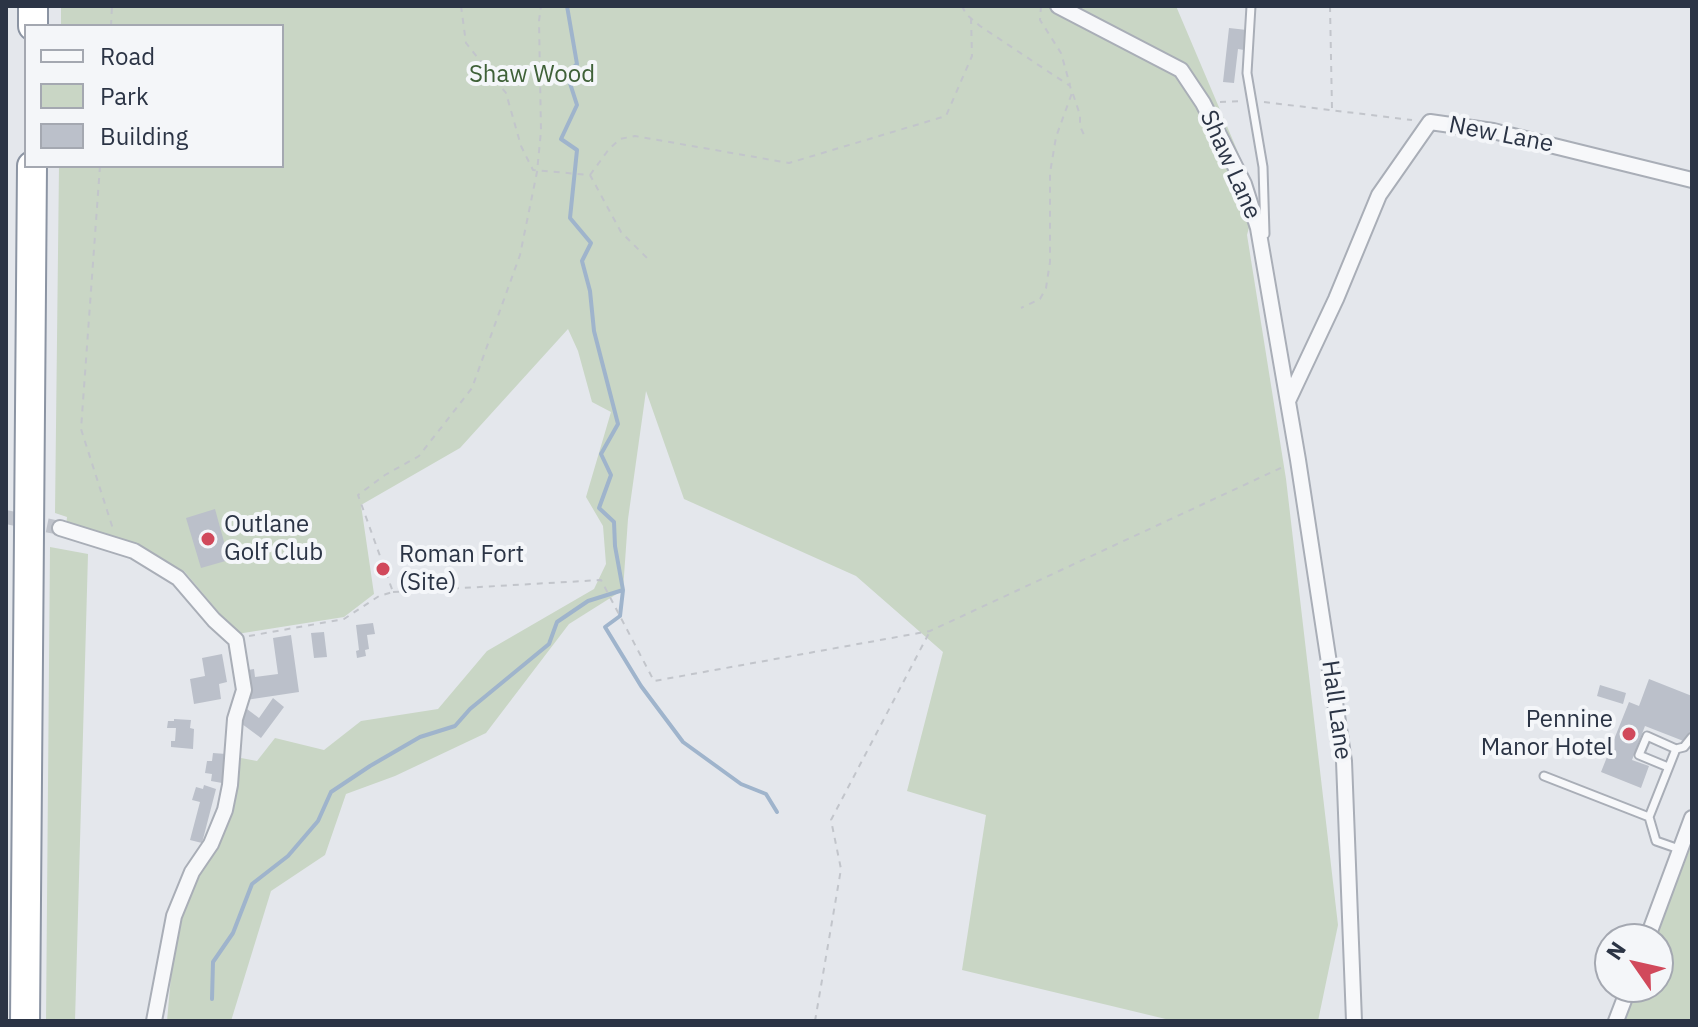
<!DOCTYPE html>
<style>
body{margin:0}
#map{position:relative;width:1698px;height:1027px;overflow:hidden;background:#e4e7ec;font-family:"IBM Plex Sans",sans-serif}
canvas{display:block}
.frame{position:absolute;inset:0;border:8px solid #2b3445;pointer-events:none}
.legend{position:absolute;left:24px;top:24px;width:260px;height:144px;box-sizing:border-box;background:#f4f6f9;border:2px solid #a4a8b1;margin:0;padding:10px 14px;list-style:none;font-size:24px;color:#2b3445}
.legend li{display:flex;align-items:center;gap:16px;height:40px}
.legend b{width:40px;border:2px solid #a4a8b1}
.north{position:absolute;left:1594px;top:923px;width:80px;height:80px;box-sizing:border-box;background:#f4f6f9;border:2px solid #a4a8b1;border-radius:50%;rotate:304deg;font-size:22px;font-weight:700;line-height:32px;text-align:center;color:#2b3445}
.north::after{content:'';display:block;margin:auto;width:28px;height:36px;background:#d1495b;clip-path:polygon(50% 0,100% 100%,50% 72%,0 100%)}
</style>
<div id="map">
<canvas width="1698" height="1027"></canvas>
<div class="frame"></div>
<ul class="legend">
<li><b style="height:10px;background:#f7f8fa"></b>Road</li>
<li><b style="height:22px;background:#c9d6c5"></b>Park</li>
<li><b style="height:22px;background:#bbc0ca"></b>Building</li>
</ul>
<div class="north">N</div>
</div>
<script>
const context = document.querySelector('canvas').getContext('2d');
context.lineJoin = 'round';
function fill(path, color) { context.fillStyle = color; context.fill(path, 'evenodd'); }
const toPath = rows => new Path2D(rows.map(r => 'M' + r).join(''));
function strokePath(path, color, width, dash) { context.strokeStyle = color; context.lineWidth = width; context.lineCap = dash ? 'butt' : 'round'; context.setLineDash(dash || []); context.stroke(path); }
function label(font, color, halo, rows, align = 'center') {
  context.font = font + ' "IBM Plex Sans",sans-serif'; context.lineWidth = 8; context.setLineDash([]); context.textBaseline = 'middle'; context.strokeStyle = halo; context.fillStyle = color; for (const [text, x, y, turn = 0] of rows) {
    context.save(); context.translate(x, y); context.rotate((+turn || 0) * Math.PI / 180); context.textAlign = isNaN(turn) ? turn : align; if (halo) context.strokeText(text, 0, 0); context.fillText(text, 0, 0); context.restore();
  }
}
fill(toPath([
 [61,6,1176,6,1257,197,1247,235,1286,479,1338,925,1318,1021,1174,1021,962,970,986,815,907,791,943,652,856,576,684,499,646,391,628,519,623,590,569,624,486,733,395,776,346,794,325,855,271,891,231,1021,167,1021,176,920,203,856,230,813,241,758,257,761,275,738,324,750,361,721,438,709,487,651,594,589,606,564,603,526,586,497,611,412,592,402,578,351,568,329,460,448,361,505,374,594,344,617,237,634,184,571,66,527,67,517,55,513,59,166,282,166,282,26,61,26],
 [50,547,88,554,75,1021,46,1021],
 [1692,843,1692,1021,1623,1021,1636,987,1658,987,1658,939,1655,939]
]), '#c9d6c5');
strokePath(toPath([
 [623,590,620,616,605,627,641,686,683,742,741,784,766,794,777,812],
 [212,999,213,962,233,933,252,884,288,856,318,821,331,792,370,766,420,737,455,726,470,709,549,644,557,622,588,601,623,590,615,546,614,522,599,508,611,475,601,454,618,424,594,331,590,291,582,261,591,243,570,218,577,150,561,139,577,105,567,74,577,64,567,6]
]), '#9fb4cc', 4);
fill(toPath([
 [1229,28,1247,30,1244,50,1238,49,1234,83,1223,82],
 [215,509,229,560,201,568,186,518],
 [373,623,375,634,367,635,369,649,365,650,366,656,357,658,356,651,359,650,356,625],
 [324,632,327,657,314,658,311,633],
 [291,635,299,692,246,700,242,671,254,669,255,677,278,674,273,638],
 [222,654,227,682,219,684,221,699,194,704,190,679,205,676,202,658],
 [1649,679,1692,696,1692,726,1686,742,1645,726,1632,760,1649,766,1641,788,1601,772,1629,702,1639,706],
 [1600,685,1626,693,1623,704,1597,696],
 [273,698,284,707,261,738,238,721,247,709,259,718],
 [174,719,191,720,190,728,194,729,193,749,171,747,171,741,175,741,176,728,167,728,168,721,174,721],
 [213,753,226,754,222,783,211,781,212,774,205,773,207,761,212,761],
 [204,785,216,789,202,843,190,840,200,802,192,800,196,787,203,789]
]), '#bbc0ca');
strokePath(toPath([
 [6,517,60,528]
]), '#bfc3cb', 14, [14, 7]);
const service = toPath([
 [1251,6,1247,73,1263,167,1265,234],
 [1676,749,1649,817,1656,841,1679,849],
 [1668,767,1639,755,1647,736,1676,749,1684,747,1692,737],
 [1544,776,1649,817]
]);
const minor = toPath([
 [1058,6,1181,70,1203,103,1244,184,1258,228,1298,460,1344,761,1354,1021],
 [1288,401,1336,299,1379,195,1430,122,1493,131,1692,180],
 [60,528,134,551,178,578,214,620,236,640,244,690,235,719,230,785,225,810,211,844,192,872,174,916,154,1021],
 [1647,939,1692,818],
 [1616,1021,1629,987]
]);
const motorway = toPath([
 [33,26,33,6],
 [25,1021,32,166]
]);
strokePath(service, '#a9aeb7', 11);
strokePath(minor, '#a9aeb7', 18);
strokePath(motorway, '#8b94a3', 32);
strokePath(toPath([
 [461,6,466,43,506,93,521,146,533,170,590,175,621,232,651,262],
 [962,6,966,14,980,26,1070,86,1072,93,1056,137,1050,173,1050,262,1046,288,1040,299,1021,308],
 [1041,6,1040,20,1061,53,1070,85],
 [1330,6,1332,109],
 [111,26,112,6],
 [1073,94,1080,115,1080,126,1084,135],
 [1220,102,1242,101],
 [1264,102,1412,120],
 [100,166,81,429,113,529],
 [590,175,609,149,620,139,635,136,789,163,946,116,972,56,971,18],
 [393,592,601,580,654,681,930,631,1285,466],
 [249,636,344,619,379,596,393,592,358,495,385,475,419,456,472,388,520,255,537,172,541,131,539,21,541,6],
 [815,1021,841,869,831,820,929,633]
]), '#c2c5cb', 2, [6, 6]);
strokePath(service, '#f7f8fa', 7);
strokePath(minor, '#f7f8fa', 14);
strokePath(motorway, '#fff', 28);
for (const [x, y, r, color] of [
 [208,539,8,"#d1495b"],
 [383,569,8,"#d1495b"],
 [1629,734,8,"#d1495b"]
]) { const dot = new Path2D(); dot.arc(x, y, r, 0, 2 * Math.PI); context.fillStyle = color; context.fill(dot); strokePath(dot, '#f4f6f9', 3); }
label('24px', '#3f6138', '#f4f6f9', [
 ["Shaw Wood",532,75]
]);
label('24px', '#2b3445', '#f4f6f9', [
 ["New Lane",1501,135,11],
 ["Shaw Lane",1230,165,66],
 ["Hall Lane",1336,710,82]
]);
label('24px', '#2b3445', '#f4f6f9', [
 ["Outlane",224,525],
 ["Golf Club",224,553],
 ["Roman Fort",399,555],
 ["(Site)",399,583],
 ["Pennine",1613,720,"right"],
 ["Manor Hotel",1613,748,"right"]
], 'left');
</script>
